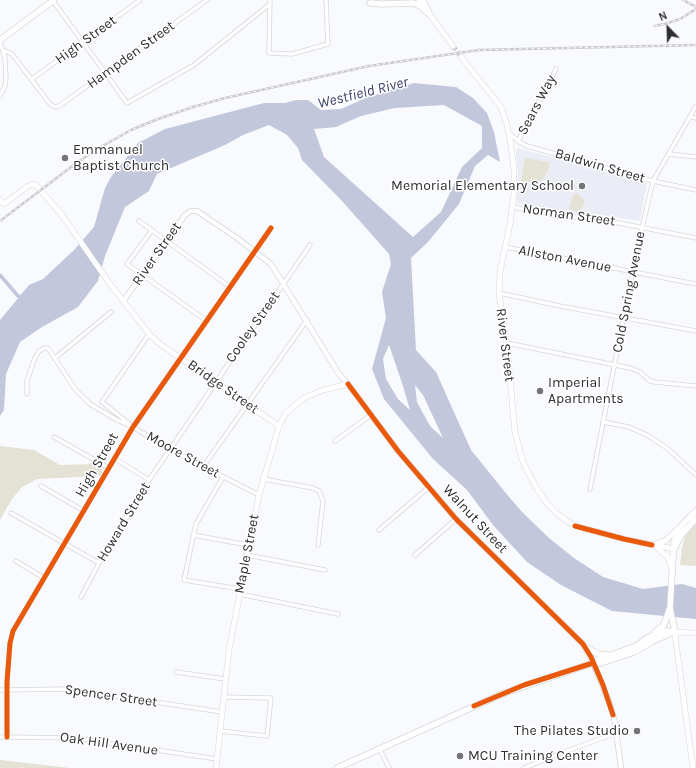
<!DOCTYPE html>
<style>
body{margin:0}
#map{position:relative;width:696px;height:768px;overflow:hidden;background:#f9fafd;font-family:Karla,sans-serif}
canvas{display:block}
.north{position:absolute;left:648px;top:8px;width:40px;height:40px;-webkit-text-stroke:3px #fff;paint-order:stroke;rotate:337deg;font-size:11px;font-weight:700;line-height:16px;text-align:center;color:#2d2e30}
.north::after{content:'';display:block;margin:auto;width:14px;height:18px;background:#2d2e30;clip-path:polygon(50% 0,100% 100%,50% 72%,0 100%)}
</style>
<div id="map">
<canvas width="696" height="768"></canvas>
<div class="north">N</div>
</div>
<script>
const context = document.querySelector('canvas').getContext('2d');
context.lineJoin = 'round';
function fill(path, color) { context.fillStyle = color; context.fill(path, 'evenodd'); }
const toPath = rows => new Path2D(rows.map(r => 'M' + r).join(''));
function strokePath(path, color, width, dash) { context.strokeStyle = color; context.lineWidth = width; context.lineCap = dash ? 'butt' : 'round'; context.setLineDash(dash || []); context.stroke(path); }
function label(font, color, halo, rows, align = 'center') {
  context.font = font + ' Karla,sans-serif'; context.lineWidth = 3; context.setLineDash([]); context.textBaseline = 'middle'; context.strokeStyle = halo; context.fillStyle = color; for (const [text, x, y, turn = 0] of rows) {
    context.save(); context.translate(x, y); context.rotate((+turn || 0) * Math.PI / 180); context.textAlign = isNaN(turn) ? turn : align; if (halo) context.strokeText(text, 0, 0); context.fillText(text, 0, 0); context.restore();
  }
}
fill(toPath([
 [518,148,647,183,640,221,582,212,574,214,519,204,517,202,518,175,516,152]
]), '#ebedf6');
fill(toPath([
 [525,158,549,162,549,168,543,179,538,182,521,182],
 [577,193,585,201,582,209,576,211,569,209,573,195],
 [0,446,34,450,60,465,92,464,103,470,100,476,37,479,22,487,12,499,0,520],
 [696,524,696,566,680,565,682,548,685,536],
 [0,760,70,768,0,768]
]), '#e4e2d4');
fill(toPath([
 [414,83,456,87,473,98,487,113,494,132,500,162,488,155,475,166,459,204,428,242,411,258,416,350,436,372,471,450,505,492,522,512,549,538,574,558,603,577,643,589,682,584,696,588,696,619,612,611,561,585,527,562,493,525,467,490,433,459,384,399,372,369,386,318,382,292,391,264,389,254,343,202,302,160,298,148,287,135,269,125,243,135,225,145,157,174,149,191,125,207,105,256,98,281,78,307,42,327,20,342,6,374,4,410,0,416,0,320,29,285,43,279,74,250,94,227,105,188,111,177,138,143,165,129,264,103,285,103,296,100,308,100,321,110,341,109,368,97],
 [444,105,482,126,482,148,462,167,441,212,413,237,324,157,314,129,336,127,361,116,395,108],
 [389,345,402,383,410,410,398,399,386,379,383,359],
 [415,385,423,395,443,438,430,426,417,402]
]), '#c2c7dc');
strokePath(toPath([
 [0,275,18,296,25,298]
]), '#c2c7dc', 3.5);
strokePath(toPath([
 [453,46,461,57]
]), '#d0d1d4', 5, [5, 2.5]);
const minor = toPath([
 [270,0,269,53,292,54,328,44,326,0],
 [53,1,127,103,194,65,270,4],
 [0,42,5,58,6,78,5,86,0,96],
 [3,50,12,54,50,104,55,107,59,106,207,0],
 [32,79,140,0],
 [690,117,696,118],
 [509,133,518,141,527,146,653,181,696,190],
 [518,141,556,69],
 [669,154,696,157],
 [513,207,556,216,593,218,696,238],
 [139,221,230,287],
 [152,230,127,264,207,321],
 [505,247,696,284],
 [499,293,560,306,696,331],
 [507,343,630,368,640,372,650,381,655,382,696,386],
 [55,358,111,312],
 [27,394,27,381,34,360,39,351,45,348,48,348,75,389,90,404,117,420,133,427,169,449,259,495],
 [603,422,629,427,647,435,667,448,696,475],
 [132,426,102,402,149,334],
 [54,437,109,468],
 [335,441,371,415],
 [114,458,149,480],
 [203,467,307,320],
 [223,477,196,524,184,580,240,589],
 [263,479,313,488,319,491,323,501,318,545],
 [41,486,84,511],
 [590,489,638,245,653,181,696,106],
 [11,513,99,563],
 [379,530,429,487],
 [193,535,248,545],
 [247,555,325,570],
 [415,555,456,519],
 [16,561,44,578],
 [239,594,338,614],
 [81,597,99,563,149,480,310,245],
 [176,672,225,679],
 [0,690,68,689,222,712],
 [220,731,267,736,271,698,223,697],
 [0,737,75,738,217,759],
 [7,737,7,682,10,643,13,631,133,427,271,228],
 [379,748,389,768],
 [524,768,556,755,616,733]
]);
const tertiary = toPath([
 [124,300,185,215,191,211,197,211,237,238,271,264,339,374,348,384],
 [593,663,609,701,615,722,621,768]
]);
const secondary = toPath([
 [419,0,453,46],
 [461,57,501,107,507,125,510,139,514,169,514,193,510,224,500,272,499,293,508,356,515,433,523,462,536,487,546,502,556,513,570,523,582,528,624,539,674,549],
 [0,200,4,204,28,186,33,184,36,185,62,215,110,284,150,335,160,344,279,426],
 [654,544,665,541,680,527],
 [656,547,668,557,672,568],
 [216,768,229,650,259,495,279,426,286,413,304,398,323,390,348,384,398,451,456,519,583,644,593,663],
 [693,768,676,643,675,632,696,633]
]);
const primary = toPath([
 [423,0,428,11],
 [370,3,382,4,413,3,420,6,430,15],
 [0,40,54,0],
 [674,549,682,534,696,519],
 [655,632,664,625,669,610],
 [675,632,670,608,674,541,683,524,696,511],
 [585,647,598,654,607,655],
 [594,663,601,663,634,652,653,641,671,633],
 [337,768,502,694,593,663,600,659,636,646,649,637,660,633,667,631,675,632]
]);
strokePath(minor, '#d6d7d9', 5);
strokePath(tertiary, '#d6d7d9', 6);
strokePath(secondary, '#d6d7d9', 6);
strokePath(primary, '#d6d7d9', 7);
strokePath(minor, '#fefeff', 3.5);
strokePath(tertiary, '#fefeff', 4.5);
strokePath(secondary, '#fefeff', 5);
strokePath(primary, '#fefeff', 5.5);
const rail = toPath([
 [683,0,696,7],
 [655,26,668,23,680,19,696,9],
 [0,221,75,164,99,148,131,130,158,119,193,107,225,98,369,66,479,50,696,45]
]);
strokePath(rail, '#cbcbcd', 2.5);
strokePath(rail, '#fff', 1, [3]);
strokePath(toPath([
 [348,384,398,451,456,519,583,644,591,657,603,685,613,715],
 [575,526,624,539,652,545],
 [474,706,524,685,593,663],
 [7,737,7,682,10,643,13,631,133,427,271,228]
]), '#e8590c', 5);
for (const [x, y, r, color] of [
 [65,158,4,"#747578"],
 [582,186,4,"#747578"],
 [540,391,4,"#747578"],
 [637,731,4,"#747578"],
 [460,756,4,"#747578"]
]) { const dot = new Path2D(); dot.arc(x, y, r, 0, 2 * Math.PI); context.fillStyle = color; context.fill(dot); strokePath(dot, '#fff', 1.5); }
label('14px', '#2d2e30', '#fff', [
 ["High Street",86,40,-36],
 ["Hampden Street",131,55,-36],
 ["Sears Way",537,105,-62],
 ["Baldwin Street",600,166,16],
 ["Norman Street",569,215,8],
 ["River Street",157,254,-55],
 ["Allston Avenue",565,259,11],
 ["Cold Spring Avenue",629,292,-79],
 ["Cooley Street",253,327,-55],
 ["River Street",505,345,83],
 ["Bridge Street",223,387,35],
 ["Moore Street",183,455,29],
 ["High Street",97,465,-60],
 ["Walnut Street",475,519,47],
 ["Howard Street",124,522,-59],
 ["Maple Street",247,554,-79],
 ["Spencer Street",111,696,8],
 ["Oak Hill Avenue",109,744,8]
]);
label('14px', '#2d2e30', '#fff', [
 ["Emmanuel",73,150],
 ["Baptist Church",73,166],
 ["Memorial Elementary School",574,186,"right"],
 ["Imperial",548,383],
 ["Apartments",548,399],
 ["The Pilates Studio",629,731,"right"],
 ["MCU Training Center",468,756]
], 'left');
label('italic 15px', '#3b426c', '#fff', [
 ["Westfield River",363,93,-14]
]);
</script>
